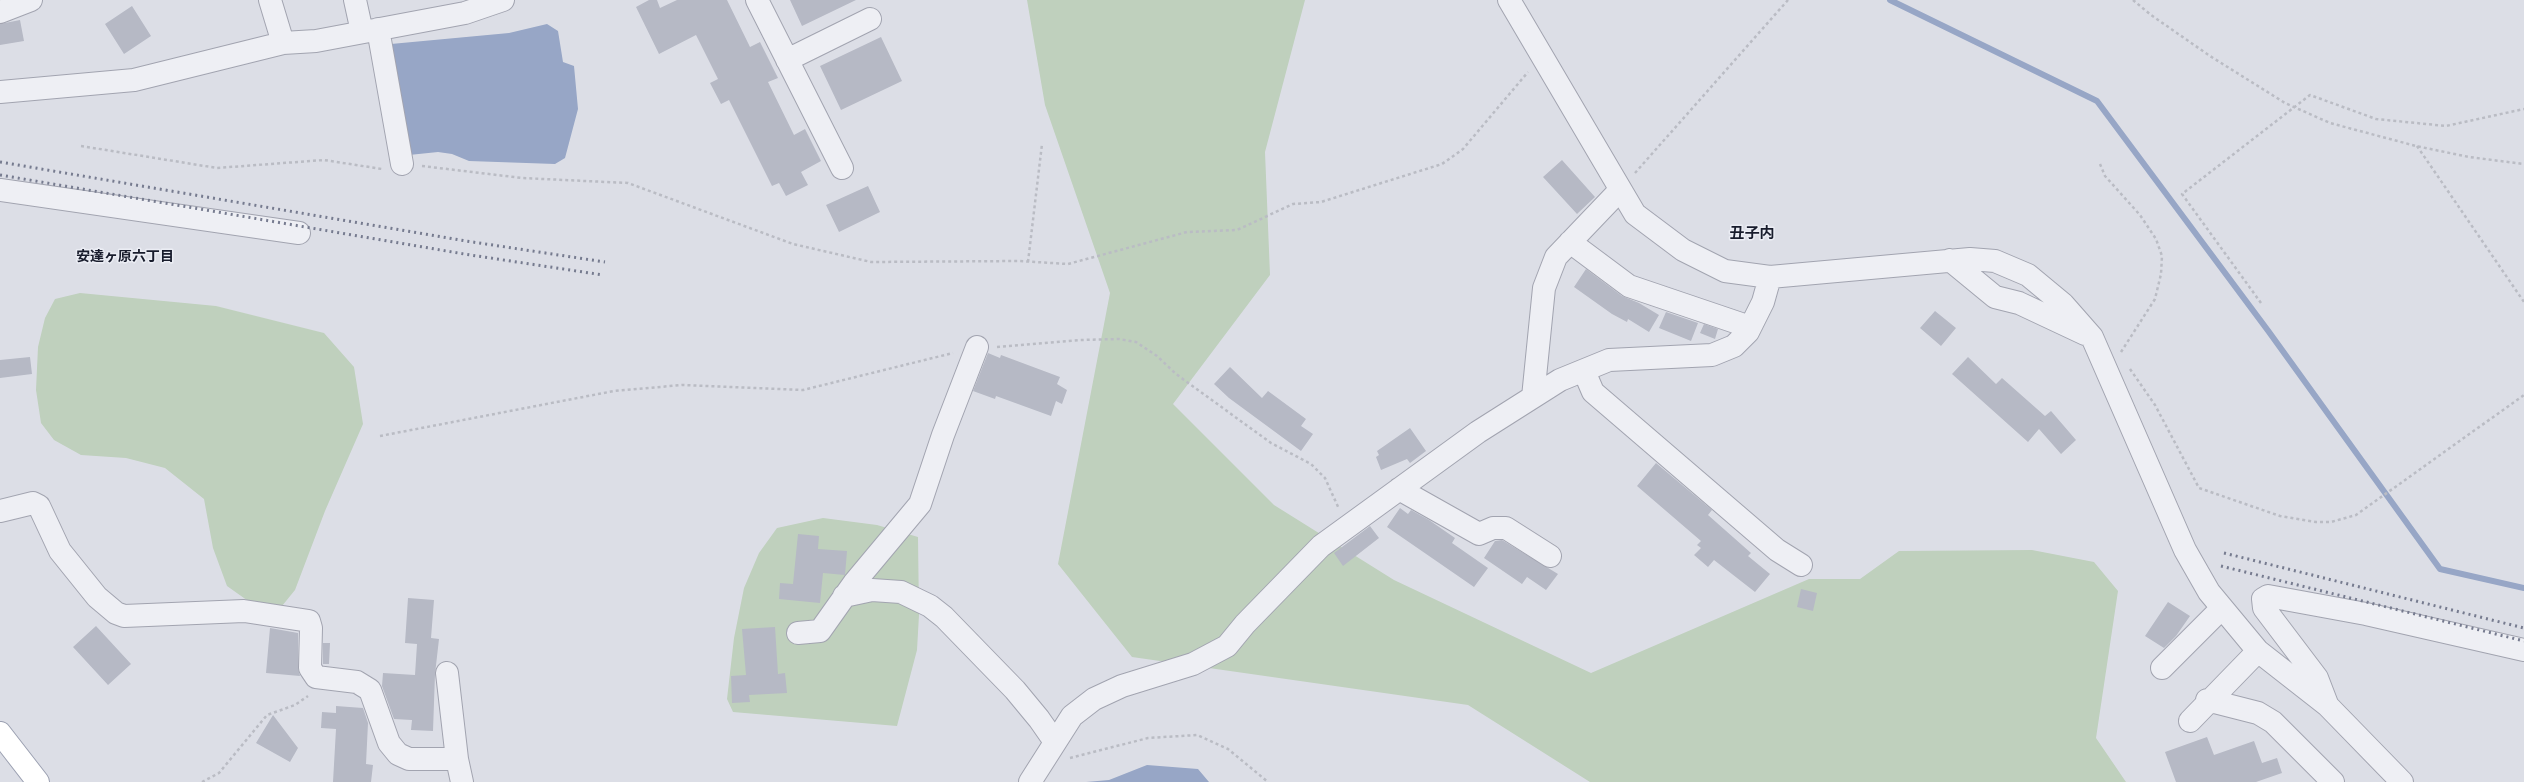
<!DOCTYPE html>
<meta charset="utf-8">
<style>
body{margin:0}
canvas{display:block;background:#dcdee6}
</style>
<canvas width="2524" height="782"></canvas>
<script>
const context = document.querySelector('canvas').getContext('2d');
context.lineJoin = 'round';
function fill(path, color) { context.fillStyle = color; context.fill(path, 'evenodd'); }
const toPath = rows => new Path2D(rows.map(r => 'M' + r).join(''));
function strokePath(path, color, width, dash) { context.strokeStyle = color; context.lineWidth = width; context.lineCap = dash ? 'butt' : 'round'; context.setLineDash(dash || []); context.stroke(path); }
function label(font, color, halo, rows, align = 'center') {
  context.font = font + ' Inter,"Noto Sans JP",sans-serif'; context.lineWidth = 3; context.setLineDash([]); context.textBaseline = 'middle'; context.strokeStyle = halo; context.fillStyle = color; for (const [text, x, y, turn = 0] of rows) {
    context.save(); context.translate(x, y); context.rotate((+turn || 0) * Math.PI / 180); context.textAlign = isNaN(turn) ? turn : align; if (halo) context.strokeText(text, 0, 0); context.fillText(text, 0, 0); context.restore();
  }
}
fill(toPath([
 [1027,0,1305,0,1265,152,1270,275,1173,404,1274,505,1394,580,1591,673,1809,579,1860,579,1899,551,2032,550,2094,562,2118,591,2096,738,2126,782,1590,782,1468,705,1132,657,1058,564,1110,293,1045,105],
 [80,293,216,306,324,333,354,367,363,424,325,511,295,590,282,606,258,608,227,586,213,548,204,499,165,468,126,458,81,455,54,440,41,423,36,390,38,347,45,318,55,299],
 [823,518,877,525,918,537,919,615,917,650,897,726,733,712,727,699,734,638,744,588,759,553,777,528]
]), '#bfd0bd');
fill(toPath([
 [547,24,558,31,563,62,574,66,578,109,565,158,555,164,469,161,452,154,438,152,409,155,391,44,509,33],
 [1147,765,1198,769,1209,782,1086,782,1109,780]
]), '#97a6c6');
strokePath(toPath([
 [1890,0,2097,101,2269,332,2440,569,2524,588]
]), '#97a6c6', 6);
fill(toPath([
 [649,0,657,0,660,8,677,0,727,0,750,47,760,42,778,78,768,82,794,135,805,129,821,161,801,172,808,185,786,196,779,183,772,186,729,100,721,104,710,83,718,79,696,35,659,54,636,7],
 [790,0,856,0,802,26],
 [132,6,151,36,124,54,105,24],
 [20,20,24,41,0,45,0,24],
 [881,37,902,81,841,110,820,66],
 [1562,160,1595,197,1577,214,1543,177],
 [868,186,880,212,839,232,826,205],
 [1586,269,1622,296,1639,303,1659,315,1649,332,1628,319,1627,322,1612,314,1574,287],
 [1935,311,1956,328,1941,346,1920,328],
 [1666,312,1698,323,1691,341,1659,328],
 [1704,324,1718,329,1715,339,1700,333],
 [988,353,1000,358,1001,355,1060,377,1057,384,1067,390,1062,404,1056,401,1051,416,996,396,995,399,973,391],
 [30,357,32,374,0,378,0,360],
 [1968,357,1996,384,2002,378,2045,416,2051,411,2076,440,2061,454,2039,429,2028,442,1952,374],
 [1230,367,1262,398,1268,391,1306,419,1301,426,1313,434,1301,451,1229,398,1214,384],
 [1410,428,1426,451,1410,463,1407,459,1381,470,1376,457,1379,455,1377,451],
 [1656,463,1712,510,1708,515,1751,553,1748,556,1770,574,1755,592,1714,560,1708,567,1694,555,1701,548,1697,545,1701,541,1637,486],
 [1400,508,1408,514,1411,510,1429,520,1455,538,1452,543,1488,568,1474,587,1387,527],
 [1370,526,1379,538,1343,566,1334,553],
 [798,534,819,536,818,549,847,551,845,575,823,573,820,603,779,599,780,583,793,584],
 [1502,540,1558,574,1546,590,1527,577,1522,584,1484,558,1495,541],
 [1801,589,1817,593,1813,611,1797,607],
 [408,598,434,600,431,638,439,639,435,674,433,731,411,730,412,720,394,719,382,686,383,673,415,675,417,644,405,643],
 [2168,602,2190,616,2176,636,2164,648,2145,636],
 [96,626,131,664,108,685,73,647],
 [775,627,778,674,785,673,787,693,749,695,750,702,732,703,731,676,746,675,742,629],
 [270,628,298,633,298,668,300,676,266,673],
 [323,643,330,643,329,664,323,664],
 [336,706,363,708,368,723,366,764,373,765,371,782,333,782,336,729,321,728,322,712,336,713],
 [273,715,298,748,290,762,256,743],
 [2207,737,2214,755,2254,741,2262,763,2277,758,2282,773,2256,782,2176,782,2165,752]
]), '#b6b9c5');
const minor = toPath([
 [270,0,283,43],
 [355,0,362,32],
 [757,0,842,168],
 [1509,0,1635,214,1683,250,1725,271,1770,277,1970,259,1995,261,2028,275,2063,304,2092,337,2185,550,2209,592,2258,651,2327,705,2402,782],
 [0,12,31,0],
 [378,29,402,164],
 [787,60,870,19],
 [0,92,134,80,283,43,316,41,465,13,503,0],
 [0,190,299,233],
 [1570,242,1629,286,1750,327],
 [1950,260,1995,297,2019,303,2085,334],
 [1584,371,1593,392,1777,550,1801,565],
 [1533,397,1544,288,1556,257,1620,190],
 [1399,489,1479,534,1493,528,1506,528,1550,556],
 [0,511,33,503,39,506,60,551,97,597,116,613,124,616,244,611,309,621,311,628,310,668,316,677,357,682,370,690,389,743,398,754,409,759,457,759],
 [844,596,872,590,901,592,930,606,944,617,1015,690,1039,719,1055,742],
 [798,633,820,631,854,583,920,504,943,435,977,347],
 [2162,668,2222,608],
 [447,673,457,759,462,782],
 [2207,700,2258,713,2273,722,2333,782],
 [2327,704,2317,678,2264,608,2263,599,2268,596,2366,614,2524,650],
 [2190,721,2258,651],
 [1030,782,1072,716,1094,699,1122,686,1193,664,1227,646,1245,624,1321,546,1478,432,1560,380,1609,360,1712,355,1734,346,1748,332,1763,302,1770,277]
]);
const major = toPath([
 [0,733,38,782]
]);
strokePath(minor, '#a2a4b0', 24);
strokePath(major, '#9ba0b1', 24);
strokePath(toPath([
 [2133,0,2151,15,2210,56,2285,103,2330,123,2416,146,2469,157,2524,164],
 [81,146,217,168,324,160,382,169],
 [2417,146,2524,302],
 [2100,164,2105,176,2140,215,2156,239,2162,256,2161,274,2155,299,2121,352],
 [422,166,522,178,628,183,793,244,871,262,1019,261,1068,264,1187,232,1237,230,1293,204,1321,202,1442,164,1463,149,1528,72],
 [1635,173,1788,0],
 [1028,262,1042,144],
 [2261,303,2182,194,2310,95,2376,119,2446,126,2524,109],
 [997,347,1080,340,1119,339,1136,342,1157,356,1176,374,1271,443,1311,464,1325,478,1339,509],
 [2130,369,2155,405,2199,488,2280,516,2316,522,2331,522,2356,515,2524,395],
 [380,436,614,391,682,385,803,390,953,353],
 [1070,758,1148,738,1197,735,1228,749,1268,782],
 [202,782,219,773,267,715,295,705,308,696]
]), '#babcc4', 2.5, [3, 3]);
strokePath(minor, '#eeeff4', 22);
strokePath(major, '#fff', 22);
strokePath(toPath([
 [0,162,466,241,605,262],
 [0,175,464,254,603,275],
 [2224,553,2524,628],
 [2221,566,2524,641]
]), '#767b8f', 3, [2, 4]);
label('bold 14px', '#181c2c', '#ebedf4', [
 ["安達ヶ原六丁目",125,257]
]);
label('bold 15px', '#181c2c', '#ebedf4', [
 ["丑子内",1752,233]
]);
</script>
